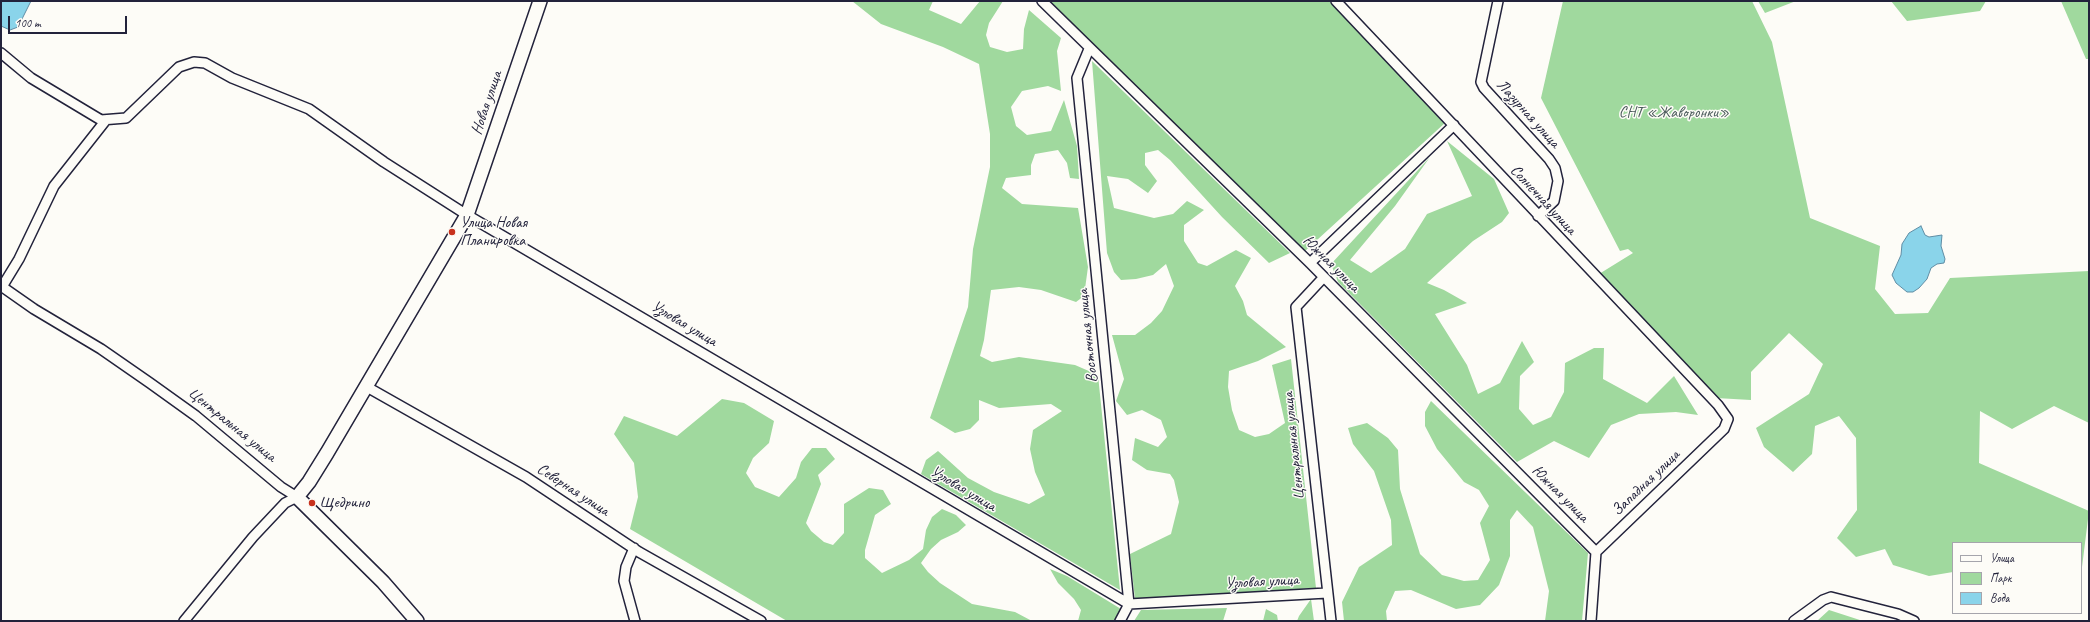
<!DOCTYPE html>
<meta charset="utf-8">
<style>
body{margin:0}
#map{position:relative;width:2090px;height:622px;overflow:hidden;background:#fdfcf7;font-family:Caveat,sans-serif}
canvas{display:block}
.frame{position:absolute;inset:0;border:2px solid #22223b;pointer-events:none}
.legend{position:absolute;left:1952px;top:542px;width:130px;height:72px;box-sizing:border-box;background:#fdfcf7;border:1px solid #a5a5ac;margin:0;padding:5px 7px;list-style:none;font-size:12px;color:#22223b}
.legend li{display:flex;align-items:center;gap:8px;height:20px}
.legend b{width:20px;border:1px solid #a5a5ac}
.scale{position:absolute;left:8px;top:16px;width:119px;height:18px;box-sizing:border-box;border:2px solid #22223b;border-top:0;padding-left:5px;font-size:12px;line-height:14px;white-space:nowrap;color:#22223b;-webkit-text-stroke:3px #fdfcf7;paint-order:stroke}
</style>
<div id="map">
<canvas width="2090" height="622"></canvas>
<div class="frame"></div>
<ul class="legend">
<li><b style="height:5px;background:#fdfcf7"></b>Улица</li>
<li><b style="height:11px;background:#a0d99e"></b>Парк</li>
<li><b style="height:11px;background:#8ad4ea"></b>Вода</li>
</ul>
<div class="scale">100 m</div>
</div>
<script>
const context = document.querySelector('canvas').getContext('2d');
context.lineJoin = 'round';
function fill(path, color) { context.fillStyle = color; context.fill(path, 'evenodd'); }
const toPath = rows => new Path2D(rows.map(r => 'M' + r).join(''));
function strokePath(path, color, width, dash) { context.strokeStyle = color; context.lineWidth = width; context.lineCap = dash ? 'butt' : 'round'; context.setLineDash(dash || []); context.stroke(path); }
function label(font, color, halo, rows, align = 'center') {
  context.font = font + ' Caveat,sans-serif'; context.lineWidth = 3; context.setLineDash([]); context.textBaseline = 'middle'; context.strokeStyle = halo; context.fillStyle = color; for (const [text, x, y, turn = 0] of rows) {
    context.save(); context.translate(x, y); context.rotate((+turn || 0) * Math.PI / 180); context.textAlign = isNaN(turn) ? turn : align; if (halo) context.strokeText(text, 0, 0); context.fillText(text, 0, 0); context.restore();
  }
}
fill(toPath([
 [852,1,933,1,929,10,961,24,980,1,1003,1,989,23,986,35,990,47,1007,52,1023,49,1024,29,1029,10,1061,38,1057,51,1061,91,1048,86,1022,91,1011,107,1016,126,1027,135,1051,131,1064,100,1077,146,1079,179,1070,178,1067,163,1058,150,1035,154,1031,165,1031,175,1006,178,1002,188,1022,204,1078,208,1088,267,1084,296,1076,302,1041,290,1019,287,991,290,984,340,980,356,992,362,1019,357,1075,365,1098,375,1120,590,921,474,926,460,938,451,968,478,994,492,1029,504,1045,495,1035,472,1030,449,1033,430,1062,411,1051,404,999,408,979,400,979,420,970,429,955,433,930,418,968,307,973,249,990,167,990,134,979,64,943,47,881,24],
 [1048,1,1329,1,1446,122,1305,251],
 [1563,1,1752,1,1772,42,1810,218,1880,246,1875,289,1895,314,1928,313,1950,278,2089,271,2089,423,2054,406,2012,429,1980,411,1979,463,2089,511,2082,567,2081,568,2081,543,1953,543,1953,572,1929,576,1893,565,1885,549,1856,557,1837,538,1857,510,1856,438,1839,416,1815,426,1812,454,1793,472,1764,447,1756,428,1809,394,1823,364,1789,333,1751,372,1751,400,1716,398,1599,274,1633,253,1628,249,1620,251,1541,98],
 [1758,1,1796,1,1765,13],
 [1891,1,1986,1,1980,11,1907,21],
 [2061,1,2089,1,2089,59,2086,59],
 [1092,61,1290,253,1269,263,1222,217,1170,160,1158,150,1145,153,1145,165,1157,181,1148,193,1128,179,1107,176,1114,208,1154,218,1173,214,1187,201,1204,210,1184,225,1184,241,1198,263,1207,266,1236,250,1251,258,1235,286,1243,301,1247,315,1286,347,1258,361,1229,371,1228,387,1232,410,1239,430,1255,437,1269,434,1285,423,1272,365,1291,359,1316,588,1135,599,1130,554,1171,534,1179,502,1174,480,1170,474,1147,470,1132,460,1135,438,1158,447,1167,437,1161,420,1142,410,1127,415,1116,401,1124,379,1112,335,1135,335,1151,323,1162,311,1174,286,1166,264,1153,275,1136,279,1121,280,1114,272,1107,253],
 [1447,141,1494,179,1509,213,1502,222,1473,241,1427,283,1444,290,1467,303,1435,314,1467,365,1478,394,1500,383,1522,341,1534,362,1520,376,1519,409,1533,425,1551,417,1564,392,1565,363,1594,348,1604,348,1603,379,1647,403,1674,376,1698,415,1676,412,1639,414,1611,425,1589,458,1554,441,1517,462,1338,282,1331,264,1430,157,1395,206,1350,260,1371,273,1405,249,1427,214,1472,196],
 [722,399,744,403,774,421,769,443,753,458,746,473,755,487,779,497,796,478,801,462,812,448,826,448,835,459,818,475,821,484,806,523,811,531,824,542,833,545,844,533,844,504,869,488,883,490,891,504,875,515,865,550,865,558,882,573,909,560,923,549,926,530,932,517,942,509,956,515,966,525,958,532,941,540,931,549,921,563,928,572,940,583,972,604,1015,612,1032,621,787,621,630,529,638,497,634,463,614,434,624,416,677,436],
 [1431,401,1588,553,1582,621,1545,621,1549,591,1533,527,1517,510,1510,520,1510,556,1499,585,1480,605,1456,609,1411,590,1395,591,1386,611,1387,621,1344,621,1342,602,1359,567,1392,545,1391,520,1374,471,1353,444,1348,428,1367,423,1388,438,1398,450,1400,489,1420,554,1442,575,1464,581,1478,580,1490,560,1480,523,1489,506,1479,490,1464,482,1437,449,1425,426,1425,412],
 [1050,569,1067,576,1121,609,1114,621,1078,621,1081,610,1074,599,1058,583],
 [1311,599,1314,621,1297,621,1299,616],
 [1227,608,1223,621,1134,621,1141,610],
 [1266,609,1277,615,1278,621,1263,621],
 [1829,610,1863,621,1817,621]
]), '#a0d99e');
const water = toPath([
 [1,1,31,1,18,27,10,30,1,26,1,1],
 [1921,226,1925,235,1929,237,1942,235,1941,246,1945,259,1944,263,1937,264,1931,268,1927,279,1919,288,1913,292,1907,292,1896,283,1892,275,1901,255,1902,244,1909,233,1921,226]
]);
fill(water, '#8ad4ea');
strokePath(water, '#608da4', 1);
const street = toPath([
 [1042,1,1310,263,1596,552],
 [1336,1,1718,405,1728,419,1724,429,1596,552,1591,621],
 [1498,1,1481,82,1484,88,1549,159,1555,168,1558,181,1554,201,1538,216],
 [1089,49,1077,78,1129,604,1120,621],
 [1,53,31,78,101,120,126,118,179,67,194,62,205,63,232,78,309,109,384,162,467,215,1129,604,1327,593],
 [1310,263,1454,125],
 [1323,278,1296,307,1331,621],
 [1,286,34,309,101,349,150,383,196,416,281,487,297,497],
 [2,287,19,259,54,186,106,120],
 [367,387,526,477,639,552,761,621],
 [634,548,626,567,624,581,635,621],
 [184,621,253,537,285,503,297,497],
 [1794,621,1823,600,1831,597,1898,614,1914,621]
]);
const secondary = toPath([
 [417,621,383,582,297,497,309,482,327,453,467,215,540,1]
]);
strokePath(street, '#22223b', 12);
strokePath(secondary, '#22223b', 16);
strokePath(street, '#fdfcf7', 9);
strokePath(secondary, '#fdfcf7', 13);
for (const [x, y, r, color] of [
 [452,232,4,"#c8321e"],
 [312,503,4,"#c8321e"]
]) { const dot = new Path2D(); dot.arc(x, y, r, 0, 2 * Math.PI); context.fillStyle = color; context.fill(dot); strokePath(dot, '#fdfcf7', 1.5); }
label('16px', '#22223b', '#fdfcf7', [
 ["Новая улица",487,103,-71],
 ["Лазурная улица",1528,114,48],
 ["Солнечная улица",1543,200,47],
 ["Южная улица",1331,264,45],
 ["Узловая улица",684,324,31],
 ["Восточная улица",1088,336,-96],
 ["Центральная улица",232,425,39],
 ["Центральная улица",1294,446,-96],
 ["Западная улица",1646,483,-44],
 ["Узловая улица",963,489,31],
 ["Северная улица",573,490,33],
 ["Южная улица",1560,494,45],
 ["Узловая улица",1262,582,-3]
]);
label('16px', '#485959', '#fdfcf7', [
 ["СНТ «Жаворонки»",1674,113]
]);
label('16px', '#22223b', '#fdfcf7', [
 ["Улица Новая",460,223],
 ["Планировка",460,241],
 ["Щедрино",320,503]
], 'left');
</script>
